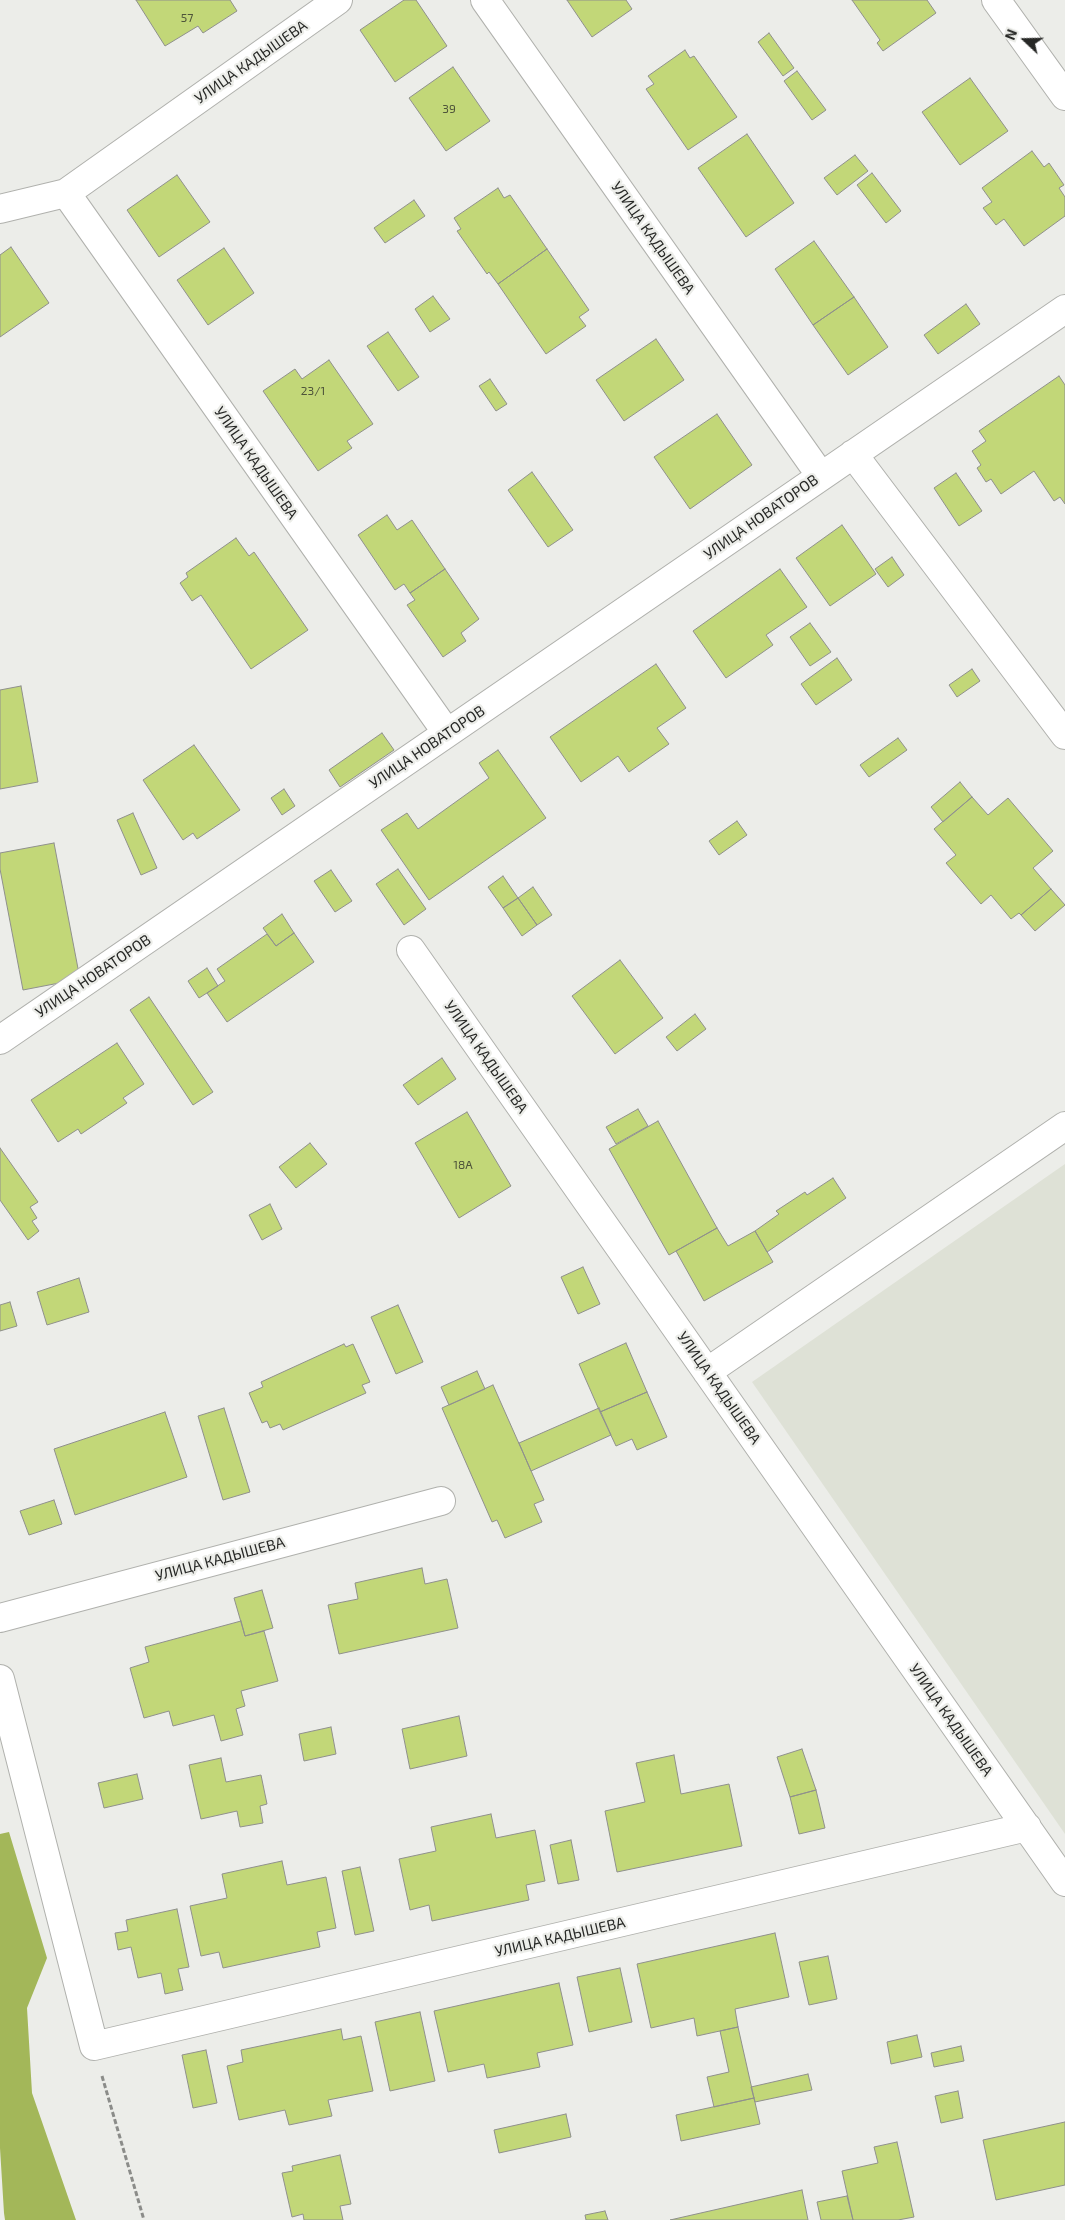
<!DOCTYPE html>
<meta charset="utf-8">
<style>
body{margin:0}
#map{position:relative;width:1065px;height:2220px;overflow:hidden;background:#ecede9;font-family:"Exo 2",sans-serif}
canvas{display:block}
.north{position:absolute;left:1000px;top:15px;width:50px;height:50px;-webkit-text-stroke:4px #ecede9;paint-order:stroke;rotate:291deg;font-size:14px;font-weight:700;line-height:20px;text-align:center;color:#272826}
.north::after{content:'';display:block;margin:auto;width:18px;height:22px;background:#272826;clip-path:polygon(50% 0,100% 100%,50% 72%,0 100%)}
</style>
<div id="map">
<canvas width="1065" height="2220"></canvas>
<div class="north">N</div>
</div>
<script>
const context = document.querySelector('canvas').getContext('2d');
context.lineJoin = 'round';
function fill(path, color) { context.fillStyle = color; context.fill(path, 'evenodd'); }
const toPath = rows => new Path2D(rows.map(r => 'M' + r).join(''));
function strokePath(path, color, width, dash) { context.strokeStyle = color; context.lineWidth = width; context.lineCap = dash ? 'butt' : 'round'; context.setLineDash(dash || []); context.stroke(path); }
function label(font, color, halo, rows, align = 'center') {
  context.font = font + ' "Exo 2",sans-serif'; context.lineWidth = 4.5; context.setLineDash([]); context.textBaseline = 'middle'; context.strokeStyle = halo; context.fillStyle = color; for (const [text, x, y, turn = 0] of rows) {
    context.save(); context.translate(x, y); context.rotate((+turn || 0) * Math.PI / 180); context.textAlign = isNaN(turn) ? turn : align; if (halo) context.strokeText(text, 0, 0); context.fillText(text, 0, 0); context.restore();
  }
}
fill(toPath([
 [1065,1164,1065,1834,752,1382]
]), '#dee1d6');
fill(toPath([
 [9,1832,47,1958,27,2008,32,2093,76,2220,5,2220,4,2213,0,2148,0,1834]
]), '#a3b759');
const building = toPath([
 [136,0,230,0,237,11,203,33,198,26,165,46,136,0],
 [404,0,416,0,447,46,395,82,360,30,404,0],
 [567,0,626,0,632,9,592,37,567,0],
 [852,0,927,0,936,13,883,51,877,43,880,40,852,0],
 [769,33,794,68,783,76,758,42,769,33],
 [685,50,690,58,694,56,737,117,688,150,646,89,654,84,648,76,685,50],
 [453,67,490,121,446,151,409,98,453,67],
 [797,71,826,110,812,120,784,81,797,71],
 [970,78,1008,131,960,165,922,112,970,78],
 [747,134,794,203,746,237,698,168,747,134],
 [1032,151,1044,167,1049,163,1064,185,1059,188,1065,197,1065,216,1024,246,1004,219,996,225,983,208,992,202,982,188,1032,151],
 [855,155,868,171,837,195,824,178,855,155],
 [872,173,901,211,886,223,857,185,872,173],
 [177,175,210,222,159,257,127,210,177,175],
 [498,188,504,198,510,195,547,249,498,284,489,272,487,274,457,231,461,229,454,218,498,188],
 [414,200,425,216,385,243,374,228,414,200],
 [814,241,854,297,813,325,775,269,814,241],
 [11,247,49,303,0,337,0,255,11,247],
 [224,248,254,293,208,325,177,280,224,248],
 [547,249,589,310,579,317,586,326,546,354,498,284,547,249],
 [433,296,450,319,430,332,415,309,433,296],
 [854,297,888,347,848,375,813,325,854,297],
 [966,304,980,324,938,354,924,335,966,304],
 [388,332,419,377,398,391,367,346,388,332],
 [656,339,684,380,624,421,596,380,656,339],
 [329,360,373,424,347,441,352,448,318,471,263,391,295,369,302,379,329,360],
 [1059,376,1065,385,1065,504,1060,497,1054,501,1034,471,1001,494,991,479,986,482,977,468,981,465,972,451,986,441,979,431,1059,376],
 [490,379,507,404,496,411,479,386,490,379],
 [717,414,752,465,690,509,654,457,717,414],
 [532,472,573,530,548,547,508,490,532,472],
 [956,473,982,511,959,526,934,488,956,473],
 [387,515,397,530,412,520,445,569,410,593,404,584,395,590,358,535,387,515],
 [842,525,876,574,830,606,796,558,842,525],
 [236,538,249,556,254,552,308,630,251,669,201,595,192,601,180,583,188,577,186,573,236,538],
 [892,557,904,575,888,587,875,569,892,557],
 [445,569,479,619,461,633,466,641,443,657,407,605,415,600,410,593,445,569],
 [780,569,807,607,766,635,773,645,726,678,693,631,780,569],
 [810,623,831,652,810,666,790,637,810,623],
 [837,658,852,680,816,705,801,684,837,658],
 [656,664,686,708,657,728,669,744,629,772,618,756,581,782,550,737,656,664],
 [972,669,980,681,957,697,949,685,972,669],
 [21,686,38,782,0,789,0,690,21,686],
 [382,733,394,750,340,787,329,770,382,733],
 [898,738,907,750,869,777,860,765,898,738],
 [194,745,240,810,197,839,193,833,183,840,143,780,194,745],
 [498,750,546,818,429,900,381,830,407,813,418,829,489,778,479,763,498,750],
 [960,782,972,797,943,822,931,807,960,782],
 [284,789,295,806,282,815,271,798,284,789],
 [972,797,988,815,1008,798,1053,851,1033,868,1051,889,1021,915,1019,913,1011,919,991,895,981,904,946,863,956,855,934,829,972,797],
 [133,813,157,868,141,875,117,820,133,813],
 [737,821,747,835,719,855,709,841,737,821],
 [54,843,80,979,23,990,0,869,0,853,54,843],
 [398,869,426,909,404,925,376,884,398,869],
 [331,870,352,901,335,912,314,881,331,870],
 [503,876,518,898,503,908,488,887,503,876],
 [533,887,552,915,537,925,518,898,533,887],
 [1051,889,1065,905,1035,931,1021,915,1051,889],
 [518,898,537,925,522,936,503,908,518,898],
 [282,914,294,933,276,946,263,928,282,914],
 [294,933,314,962,227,1022,207,993,225,981,217,969,267,934,276,946,294,933],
 [620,960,663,1018,615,1054,572,996,620,960],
 [207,968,218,986,199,998,188,981,207,968],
 [149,997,213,1092,193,1105,130,1010,149,997],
 [695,1014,706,1029,677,1051,666,1037,695,1014],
 [117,1043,144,1084,123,1098,127,1103,81,1134,78,1129,58,1142,31,1100,117,1043],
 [442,1058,456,1079,418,1105,403,1085,442,1058],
 [638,1109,648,1126,616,1144,606,1127,638,1109],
 [467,1112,511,1186,459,1218,415,1143,467,1112],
 [658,1121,717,1228,669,1255,609,1149,658,1121],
 [310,1143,327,1164,296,1188,279,1167,310,1143],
 [0,1148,38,1202,30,1207,37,1218,32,1221,39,1231,28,1240,0,1200,0,1148],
 [833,1178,846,1198,767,1252,755,1231,779,1214,776,1211,805,1192,807,1195,833,1178],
 [270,1204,282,1229,262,1240,249,1215,270,1204],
 [717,1228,728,1246,755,1231,773,1262,704,1301,676,1251,717,1228],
 [583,1267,600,1304,578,1314,561,1277,583,1267],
 [79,1278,89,1312,47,1325,37,1292,79,1278],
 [10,1302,17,1326,0,1331,0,1305,10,1302],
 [398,1305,423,1362,396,1374,371,1317,398,1305],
 [626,1343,647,1392,600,1412,579,1364,626,1343],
 [344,1344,346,1347,353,1344,370,1382,362,1385,366,1393,283,1430,280,1424,270,1428,267,1421,262,1423,249,1393,263,1387,261,1382,344,1344],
 [477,1371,485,1389,449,1405,441,1387,477,1371],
 [493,1385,544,1500,534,1504,542,1522,505,1538,497,1520,492,1522,442,1408,493,1385],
 [647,1392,667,1437,637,1450,632,1439,616,1446,600,1412,647,1392],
 [224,1408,250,1492,223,1500,198,1416,224,1408],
 [599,1408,611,1435,531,1471,519,1443,599,1408],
 [165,1412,187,1477,75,1515,54,1449,165,1412],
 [54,1500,62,1524,29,1535,20,1511,54,1500],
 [422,1568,425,1584,447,1579,458,1628,339,1654,328,1605,358,1599,355,1583,422,1568],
 [262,1590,273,1628,245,1636,234,1598,262,1590],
 [241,1621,245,1636,264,1631,278,1681,241,1691,245,1706,236,1709,243,1735,221,1741,214,1715,173,1726,169,1711,144,1718,130,1668,149,1662,145,1647,241,1621],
 [459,1716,467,1756,410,1769,402,1729,459,1716],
 [331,1727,336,1754,304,1761,299,1734,331,1727],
 [802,1749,816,1790,790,1797,777,1757,802,1749],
 [674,1755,681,1794,729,1784,742,1846,617,1872,605,1811,645,1802,636,1763,674,1755],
 [221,1758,226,1782,261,1775,267,1804,260,1806,263,1823,240,1827,237,1811,201,1819,189,1765,221,1758],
 [137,1774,143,1799,104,1808,98,1783,137,1774],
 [816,1790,825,1828,799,1834,790,1797,816,1790],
 [491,1814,496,1838,535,1830,545,1881,526,1885,529,1900,432,1921,429,1905,410,1910,399,1859,436,1851,431,1827,491,1814],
 [571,1840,579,1880,558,1884,550,1845,571,1840],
 [282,1861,287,1885,326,1877,336,1928,317,1932,320,1947,223,1968,219,1952,201,1956,190,1906,227,1898,222,1874,282,1861],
 [360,1867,374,1931,355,1935,342,1871,360,1867],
 [177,1909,189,1967,178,1969,183,1990,165,1994,161,1973,138,1978,131,1947,118,1950,115,1933,128,1931,126,1920,177,1909],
 [775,1933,789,1997,735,2009,738,2027,697,2036,694,2018,651,2028,637,1964,775,1933],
 [828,1956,837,1999,809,2005,799,1962,828,1956],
 [620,1968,632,2022,589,2032,577,1977,620,1968],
 [559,1983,573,2045,537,2053,540,2067,487,2078,484,2064,448,2072,434,2011,559,1983],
 [420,2012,435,2081,390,2091,375,2022,420,2012],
 [738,2027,754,2098,714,2107,707,2077,729,2072,720,2031,738,2027],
 [341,2029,343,2040,361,2036,373,2091,328,2100,332,2116,289,2125,285,2110,239,2120,227,2066,243,2062,241,2050,341,2029],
 [917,2035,922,2057,891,2064,887,2042,917,2035],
 [961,2046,964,2061,934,2067,931,2053,961,2046],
 [206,2050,217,2103,193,2108,182,2055,206,2050],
 [808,2074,812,2090,755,2102,751,2087,808,2074],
 [958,2091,963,2118,941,2123,935,2096,958,2091],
 [754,2098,760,2124,681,2141,676,2115,754,2098],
 [566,2114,571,2137,499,2153,494,2130,566,2114],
 [1065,2122,1065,2185,996,2200,983,2140,1065,2122],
 [897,2142,914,2217,898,2220,853,2220,842,2171,878,2163,874,2147,897,2142],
 [340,2155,351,2204,340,2206,343,2220,304,2220,303,2214,292,2217,282,2173,293,2171,292,2166,340,2155],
 [802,2190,808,2220,670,2220,802,2190],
 [847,2196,853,2220,821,2220,817,2202,847,2196],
 [605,2211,608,2220,586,2220,585,2215,605,2211]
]);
fill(building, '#c2d778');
strokePath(building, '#8f908c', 1);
const minor = toPath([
 [485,0,821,476],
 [996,0,1065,96],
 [66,193,447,733],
 [0,209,66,193,338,0],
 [853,454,1065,735],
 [411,950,1065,1882],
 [0,1040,1065,309],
 [707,1372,1065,1126],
 [0,1618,441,1501],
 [0,1679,94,2046,1027,1827]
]);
strokePath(minor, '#b0b1ad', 30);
strokePath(toPath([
 [102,2076,144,2220]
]), '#8b8c89', 3, [5, 2.5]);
strokePath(minor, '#fff', 28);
label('12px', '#4e543a', null, [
 ["57",187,18],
 ["39",449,109],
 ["23/1",313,391],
 ["18А",463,1165]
]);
label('15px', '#272826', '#ecede9', [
 ["УЛИЦА КАДЫШЕВА",251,62,-35],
 ["УЛИЦА КАДЫШЕВА",653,238,55],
 ["УЛИЦА КАДЫШЕВА",256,463,55],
 ["УЛИЦА НОВАТОРОВ",761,517,-35],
 ["УЛИЦА НОВАТОРОВ",427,747,-34],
 ["УЛИЦА НОВАТОРОВ",93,976,-34],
 ["УЛИЦА КАДЫШЕВА",486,1057,55],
 ["УЛИЦА КАДЫШЕВА",719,1388,55],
 ["УЛИЦА КАДЫШЕВА",220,1559,-15],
 ["УЛИЦА КАДЫШЕВА",951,1720,55],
 ["УЛИЦА КАДЫШЕВА",560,1937,-13]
]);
</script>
